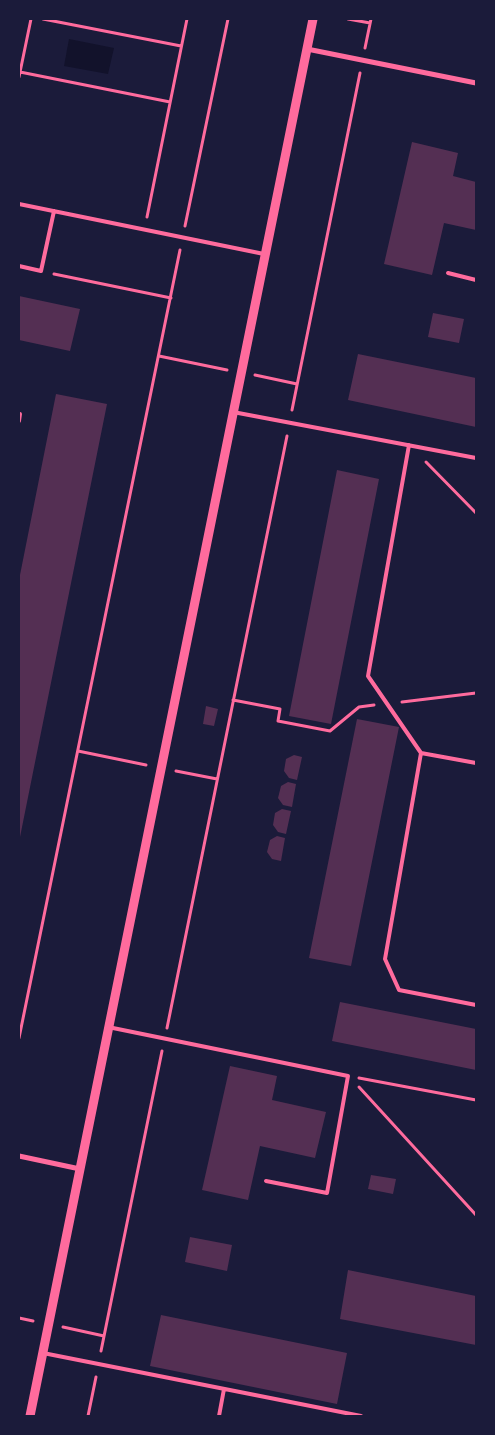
<!DOCTYPE html>
<style>
body{margin:0}
#map{position:relative;width:495px;height:1435px;overflow:hidden;background:#1b1b3a;font-family:"DejaVu Sans",sans-serif}
canvas{display:block}
.frame{position:absolute;inset:0;border:20px solid #1b1b3a;pointer-events:none}
</style>
<div id="map">
<canvas width="495" height="1435"></canvas>
<div class="frame"></div>
</div>
<script>
const context = document.querySelector('canvas').getContext('2d');
context.lineJoin = 'round';
function fill(path, color) { context.fillStyle = color; context.fill(path, 'evenodd'); }
const toPath = rows => new Path2D(rows.map(r => 'M' + r).join(''));
function strokePath(path, color, width, dash) { context.strokeStyle = color; context.lineWidth = width; context.lineCap = dash ? 'butt' : 'round'; context.setLineDash(dash || []); context.stroke(path); }
fill(toPath([
 [69,39,114,48,108,74,64,66]
]), '#12122b');
fill(toPath([
 [412,142,458,153,453,176,476,182,476,230,444,223,432,275,384,264],
 [19,296,80,309,70,351,19,340],
 [433,313,464,319,459,343,428,337],
 [358,354,476,378,476,427,348,400],
 [56,394,107,404,20,837,19,580],
 [337,470,379,479,331,724,289,716],
 [206,706,218,709,214,726,203,724],
 [357,719,399,727,351,966,309,958],
 [294,755,302,757,297,780,289,778,284,771,286,759],
 [288,782,296,784,292,807,283,805,278,798,281,786],
 [282,809,291,811,286,834,278,832,273,825,275,813],
 [277,836,285,838,281,861,272,859,267,852,270,840],
 [340,1002,476,1029,476,1070,332,1041],
 [230,1066,277,1076,272,1100,326,1112,315,1158,260,1146,248,1200,202,1190],
 [371,1175,396,1179,393,1194,368,1189],
 [190,1237,232,1245,227,1271,185,1262],
 [348,1270,476,1296,476,1345,340,1319],
 [161,1315,347,1353,337,1404,150,1366]
]), '#542f53');
strokePath(toPath([
 [43,19,181,46],
 [348,19,370,23],
 [365,48,371,19],
 [20,72,170,102],
 [19,77,31,19],
 [147,217,187,19],
 [185,226,228,19],
 [54,274,171,298],
 [159,356,227,370],
 [255,375,297,384],
 [292,410,360,73],
 [426,462,476,513],
 [233,700,280,709,278,721,330,731,359,707,374,705],
 [402,702,476,693],
 [78,751,146,765],
 [176,771,217,779],
 [167,1028,287,436],
 [19,1038,180,250],
 [359,1078,476,1100],
 [359,1087,476,1215],
 [19,1318,33,1321],
 [63,1327,104,1336],
 [101,1351,162,1051],
 [88,1416,96,1377]
]), '#ff6b9d', 3);
strokePath(toPath([
 [19,204,264,254],
 [19,266,41,271,54,211],
 [448,273,476,280],
 [233,412,476,458],
 [19,421,20,414],
 [409,445,368,676,421,753,476,763],
 [421,753,385,959,399,990,476,1005],
 [108,1027,348,1076,327,1193,266,1181],
 [43,1353,361,1416],
 [219,1416,224,1389]
]), '#ff6b9d', 4);
strokePath(toPath([
 [307,49,476,83],
 [19,1156,80,1169]
]), '#ff6b9d', 5);
strokePath(toPath([
 [30,1416,313,19]
]), '#ff6b9d', 9);
</script>
